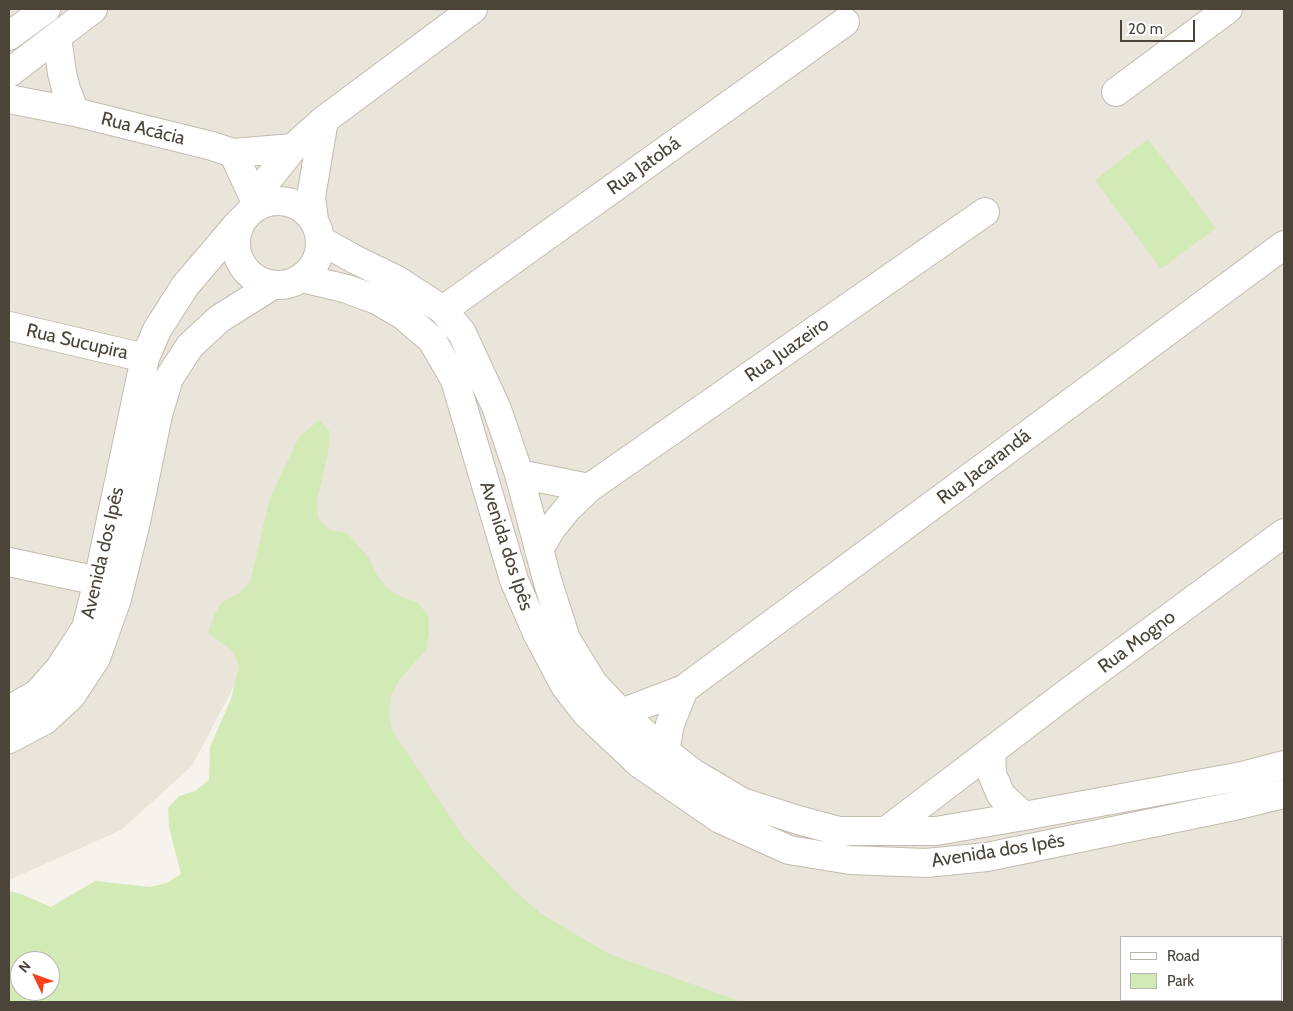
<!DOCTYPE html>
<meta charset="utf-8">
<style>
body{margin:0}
#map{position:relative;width:1293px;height:1011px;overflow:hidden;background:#f6f3ec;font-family:Cabin,sans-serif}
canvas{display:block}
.frame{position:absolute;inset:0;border:10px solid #4b4439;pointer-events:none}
.legend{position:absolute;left:1120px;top:936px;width:162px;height:65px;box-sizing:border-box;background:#fff;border:1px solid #b7b4b0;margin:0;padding:6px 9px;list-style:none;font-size:15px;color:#4b4439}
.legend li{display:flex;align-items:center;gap:10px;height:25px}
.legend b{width:25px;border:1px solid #b7b4b0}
.north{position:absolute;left:10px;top:951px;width:50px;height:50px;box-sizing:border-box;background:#fff;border:1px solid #b7b4b0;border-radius:50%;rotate:312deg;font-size:14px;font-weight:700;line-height:20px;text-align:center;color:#4b4439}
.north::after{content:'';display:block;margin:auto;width:18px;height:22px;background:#fc3f1d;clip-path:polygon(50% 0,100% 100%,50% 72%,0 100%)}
.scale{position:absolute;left:1120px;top:20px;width:75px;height:22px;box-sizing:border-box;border:2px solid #4b4439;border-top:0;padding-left:6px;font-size:15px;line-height:18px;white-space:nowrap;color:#4b4439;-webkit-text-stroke:4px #fff;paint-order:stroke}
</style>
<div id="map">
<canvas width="1293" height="1011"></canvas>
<div class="frame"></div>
<ul class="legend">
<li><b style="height:6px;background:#fff"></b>Road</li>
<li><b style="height:14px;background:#d2eab5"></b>Park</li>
</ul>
<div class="north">N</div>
<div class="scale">20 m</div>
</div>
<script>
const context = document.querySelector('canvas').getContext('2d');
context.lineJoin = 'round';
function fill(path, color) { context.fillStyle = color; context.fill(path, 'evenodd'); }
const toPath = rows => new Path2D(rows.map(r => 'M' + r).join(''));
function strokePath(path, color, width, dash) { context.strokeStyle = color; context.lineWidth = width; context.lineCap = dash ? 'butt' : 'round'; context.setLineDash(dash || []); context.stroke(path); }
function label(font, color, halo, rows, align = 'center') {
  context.font = font + ' Cabin,sans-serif'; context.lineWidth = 4; context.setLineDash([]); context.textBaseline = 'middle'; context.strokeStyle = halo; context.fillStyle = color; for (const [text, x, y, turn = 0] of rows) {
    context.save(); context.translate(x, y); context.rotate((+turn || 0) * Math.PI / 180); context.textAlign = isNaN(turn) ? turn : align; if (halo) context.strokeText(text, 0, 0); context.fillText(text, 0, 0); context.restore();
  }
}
fill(toPath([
 [9,9,1284,9,1284,960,1282,961,1282,937,1122,937,1122,1000,1143,1000,1136,1002,669,1002,520,916,252,652,192,766,121,830,9,880]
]), '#eae5da');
fill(toPath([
 [1148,139,1216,228,1161,269,1095,180],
 [319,420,330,432,328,452,317,501,318,518,330,530,347,533,369,558,377,575,387,588,402,597,417,602,428,615,429,632,426,650,400,679,391,695,389,714,392,730,465,839,514,890,540,913,609,954,742,1002,9,1002,9,891,21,894,51,907,95,881,150,887,167,883,181,874,169,827,168,808,179,796,195,791,209,780,210,747,231,699,239,666,233,651,208,633,214,616,222,602,238,594,250,582,270,498,299,437],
 [20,961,50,961,50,991,20,991]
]), '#d2eab5');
const minor = toPath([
 [9,36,46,9],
 [57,37,62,73,66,89,75,112],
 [9,73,93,9],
 [1116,92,1228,9],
 [9,99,75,112,212,146,233,153,293,148,324,120,473,9],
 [233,153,255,200],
 '236 243a42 42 0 1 1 84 0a42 42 0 1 1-84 0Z',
 [252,210,255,200,269,178,293,148],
 [314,220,311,197,324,120],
 [320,240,356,260,397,280,443,310,462,333,497,409,519,474,548,583,566,639,593,683,621,713,665,751,693,773,742,802,798,820,839,831,936,831,1024,816,1242,776,1284,765],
 [302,278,347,289,377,300,404,316,432,340,455,380,514,580,537,633,565,686,586,713,640,764,720,819,789,850,850,860,926,863,987,857,1239,805,1284,794],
 [443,310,845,22],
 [9,326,145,358],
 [519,474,589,488],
 [539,550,551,529,568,508,589,488,985,212],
 [9,562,98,581],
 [9,710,37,694,60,668,86,628,98,581,145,358,157,330,185,286,236,226,243,219],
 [621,713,684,689,1284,245],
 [9,739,45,720,71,696,96,658,117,599,136,522,158,415,169,378,190,346,219,319,273,285],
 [665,751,670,724,684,689],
 [991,752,992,774,1001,795,1024,816],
 [886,831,1066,694,1284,533]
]);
strokePath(minor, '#c2bbae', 30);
strokePath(minor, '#fff', 28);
label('19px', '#4b4439', '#fff', [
 ["Rua Acácia",143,129,14],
 ["Rua Jatobá",644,166,-36],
 ["Rua Sucupira",77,342,13],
 ["Rua Juazeiro",787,350,-35],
 ["Rua Jacarandá",984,467,-37],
 ["Avenida dos Ipês",506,546,72],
 ["Avenida dos Ipês",103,553,-77],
 ["Rua Mogno",1137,642,-37],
 ["Avenida dos Ipês",998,851,-9]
]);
</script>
